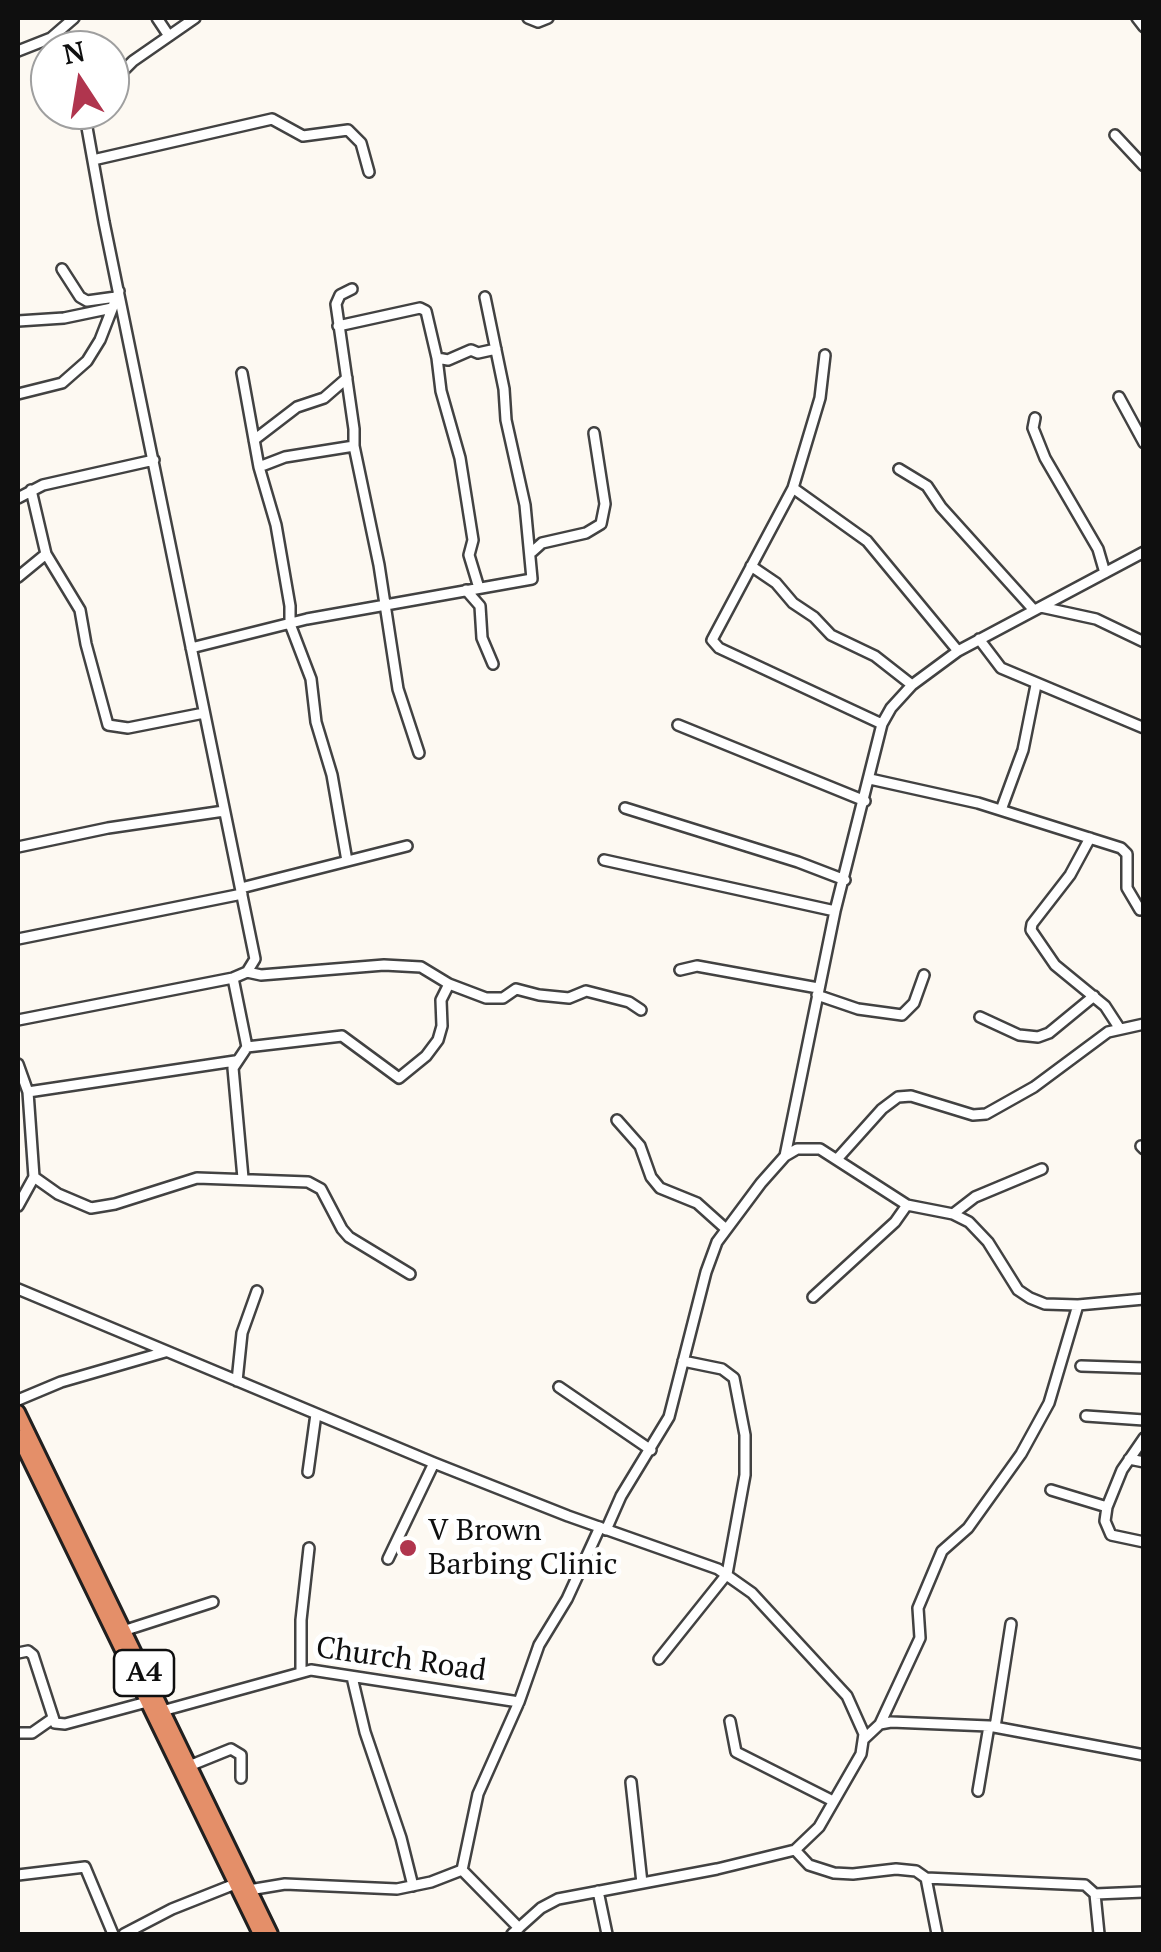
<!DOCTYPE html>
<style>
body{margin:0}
#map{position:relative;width:1161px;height:1952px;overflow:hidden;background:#fdf9f2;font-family:"PT Serif",serif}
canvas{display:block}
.frame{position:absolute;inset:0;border:20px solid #0f0f0f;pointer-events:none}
.north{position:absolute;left:30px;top:30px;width:100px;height:100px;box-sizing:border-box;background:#fff;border:2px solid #9f9f9f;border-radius:50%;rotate:348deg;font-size:28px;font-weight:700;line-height:40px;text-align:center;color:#0f0f0f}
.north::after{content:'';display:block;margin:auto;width:35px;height:45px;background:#b0354e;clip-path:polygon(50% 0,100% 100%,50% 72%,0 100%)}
</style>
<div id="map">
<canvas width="1161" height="1952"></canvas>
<div class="frame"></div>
<div class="north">N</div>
</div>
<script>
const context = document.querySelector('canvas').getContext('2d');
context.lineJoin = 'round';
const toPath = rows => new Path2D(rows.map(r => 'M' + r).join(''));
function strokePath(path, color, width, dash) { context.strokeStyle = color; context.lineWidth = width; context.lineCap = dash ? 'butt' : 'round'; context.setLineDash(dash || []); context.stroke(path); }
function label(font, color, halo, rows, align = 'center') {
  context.font = font + ' "PT Serif",serif'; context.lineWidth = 10; context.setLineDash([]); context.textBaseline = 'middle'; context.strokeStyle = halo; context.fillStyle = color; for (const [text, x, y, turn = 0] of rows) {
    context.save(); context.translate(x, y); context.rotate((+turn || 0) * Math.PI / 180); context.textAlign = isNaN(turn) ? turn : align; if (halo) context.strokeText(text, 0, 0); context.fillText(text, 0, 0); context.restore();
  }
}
const minor = toPath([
 [157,18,169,36],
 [528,18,538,22,548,18],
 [1137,18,1144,27],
 [18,51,51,38,74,18],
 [110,84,133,61,195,18],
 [1115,135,1144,166],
 [93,160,272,119,303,136,348,130,361,143,369,172],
 [62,269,80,297,87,301,116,297],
 [352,289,340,295,336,304,354,429,354,446,379,565,398,689,419,753],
 [18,321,64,318,112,308],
 [338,326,420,308,426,311,437,358,441,391,460,458,473,540,469,555,479,588],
 [825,355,820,398,793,488,712,640,719,648,882,724],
 [437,358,448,360,471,350,478,353,496,349],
 [242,373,259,467,276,525,290,606,290,624,311,679,316,722,332,775,347,861],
 [18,394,62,383,87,361,100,340,119,291],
 [1119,397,1144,443],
 [1035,418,1033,428,1045,458,1098,549,1105,573],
 [254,440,297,407,324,398,347,378],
 [259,467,285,457,354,446],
 [899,469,927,486,941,507,1033,609],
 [793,488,867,541,958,651],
 [31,490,46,554,80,610,86,644,108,725,128,728,204,713],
 [18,498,43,485,154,460],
 [532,552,542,543,586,533,601,524,605,504,594,433],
 [751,566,776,583,793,603,814,617,831,635,875,656,912,685],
 [18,577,46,554],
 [466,590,480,606,482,638,493,664],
 [1041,607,1096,619,1144,642],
 [979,639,1001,668,1144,728],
 [191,648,307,619,532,579,525,505,506,420,504,389,485,297],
 [678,725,865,801],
 [870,779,978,803,1121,848,1127,854,1127,888,1140,910],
 [625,808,798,862,845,880],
 [1001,810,1023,750,1036,685],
 [1090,838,1070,875,1032,924,1031,930,1055,965,1105,1006,1120,1029],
 [18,847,108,828,224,811],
 [604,860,835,911],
 [241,888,407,846],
 [18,939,242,894],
 [680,970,697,966,818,988],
 [247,972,261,975,384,965,421,967,449,984,486,998,503,998,516,989,539,995,569,998,586,991,629,1002,641,1010],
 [233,978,247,1047],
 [817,995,858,1009,902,1015,914,1003,924,975],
 [980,1017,1019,1035,1038,1037,1049,1033,1094,996],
 [18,1020,233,978,247,972,255,959,104,222,86,122,89,110],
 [18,1064,28,1092,34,1177,18,1206],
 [28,1092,235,1061],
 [617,1120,640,1146,651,1177,660,1188,697,1203,726,1229],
 [1141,1146,1144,1149],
 [785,1156,835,911,882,724,891,708,912,685,958,651,1144,552],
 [838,1158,882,1109,898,1097,911,1096,973,1115,986,1114,1034,1087,1108,1032,1144,1024],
 [34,1177,58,1194,91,1208,115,1204,197,1178,308,1182,321,1189,342,1229,349,1237,410,1274],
 [243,1178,233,1068,247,1047,342,1036,399,1078,426,1056,438,1040,442,1026,441,1000,449,984],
 [953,1214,975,1197,1042,1169],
 [18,1289,434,1463,568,1516,718,1569,752,1593,847,1696,864,1734,861,1754,819,1827,795,1850,717,1869,558,1899,541,1908,512,1934],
 [813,1297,895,1222,907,1205],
 [1081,1366,1144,1368],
 [237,1381,242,1333,257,1291],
 [559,1387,651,1450],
 [18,1400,61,1382,165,1352],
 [1086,1416,1144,1420],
 [1144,1438,1122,1470,1107,1507,1105,1521,1111,1535,1144,1542],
 [1129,1459,1144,1462],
 [308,1472,316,1414],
 [1051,1490,1107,1507],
 [606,1530,621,1496,669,1417,706,1272,717,1242,761,1183,785,1156,797,1149,820,1149,907,1205,953,1214,969,1222,988,1242,1018,1290,1030,1298,1045,1304,1078,1305,1144,1299],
 [388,1559,434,1463],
 [123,1631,213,1602],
 [18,1653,28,1651,33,1655,55,1723,65,1724,147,1702],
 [659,1659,727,1574,745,1475,745,1435,734,1378,722,1369,683,1361],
 [301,1671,301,1620,309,1548],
 [352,1677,365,1732,401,1838,413,1886],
 [162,1711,311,1670,519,1702],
 [730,1721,736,1752,833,1801],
 [880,1724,920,1638,918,1608,942,1551,968,1528,1021,1454,1049,1403,1078,1305],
 [995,1727,1011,1624],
 [18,1733,32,1733,52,1719],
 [864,1739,880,1724,891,1722,989,1726,1144,1755],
 [189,1766,231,1749,241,1755,241,1778],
 [631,1782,642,1883],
 [978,1791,989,1726],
 [795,1850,809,1865,834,1873,853,1874,896,1869,916,1871,926,1878,1085,1885,1095,1894,1099,1934],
 [462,1870,478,1794,519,1702,539,1645,567,1599,600,1527],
 [462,1870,519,1928],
 [18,1875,85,1867,113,1934],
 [926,1878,937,1934],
 [249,1890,285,1884,397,1889,431,1882,462,1870],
 [598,1891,607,1934],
 [1095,1894,1144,1892],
 [124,1934,172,1909,235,1884]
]);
const highway = toPath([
 [18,1412,271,1934],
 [18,1436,260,1934]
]);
strokePath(minor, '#424242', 14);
strokePath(highway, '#202020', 18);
strokePath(minor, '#fff', 9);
strokePath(highway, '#e48f69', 12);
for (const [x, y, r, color] of [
 [408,1548,10,"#b0354e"]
]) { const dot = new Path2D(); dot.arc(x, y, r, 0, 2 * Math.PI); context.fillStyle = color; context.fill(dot); strokePath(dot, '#fff', 4); }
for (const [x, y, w] of [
 [144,1673,60]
]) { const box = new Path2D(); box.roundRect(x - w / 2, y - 23, w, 46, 8); context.fillStyle = '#fff'; context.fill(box); strokePath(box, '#0f0f0f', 2.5); }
label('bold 28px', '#0f0f0f', null, [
 ["A4",144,1673]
]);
label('30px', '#0f0f0f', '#fff', [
 ["V Brown",428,1531],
 ["Barbing Clinic",428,1565]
], 'left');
label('30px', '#0f0f0f', '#fff', [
 ["Church Road",401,1660,8]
]);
</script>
